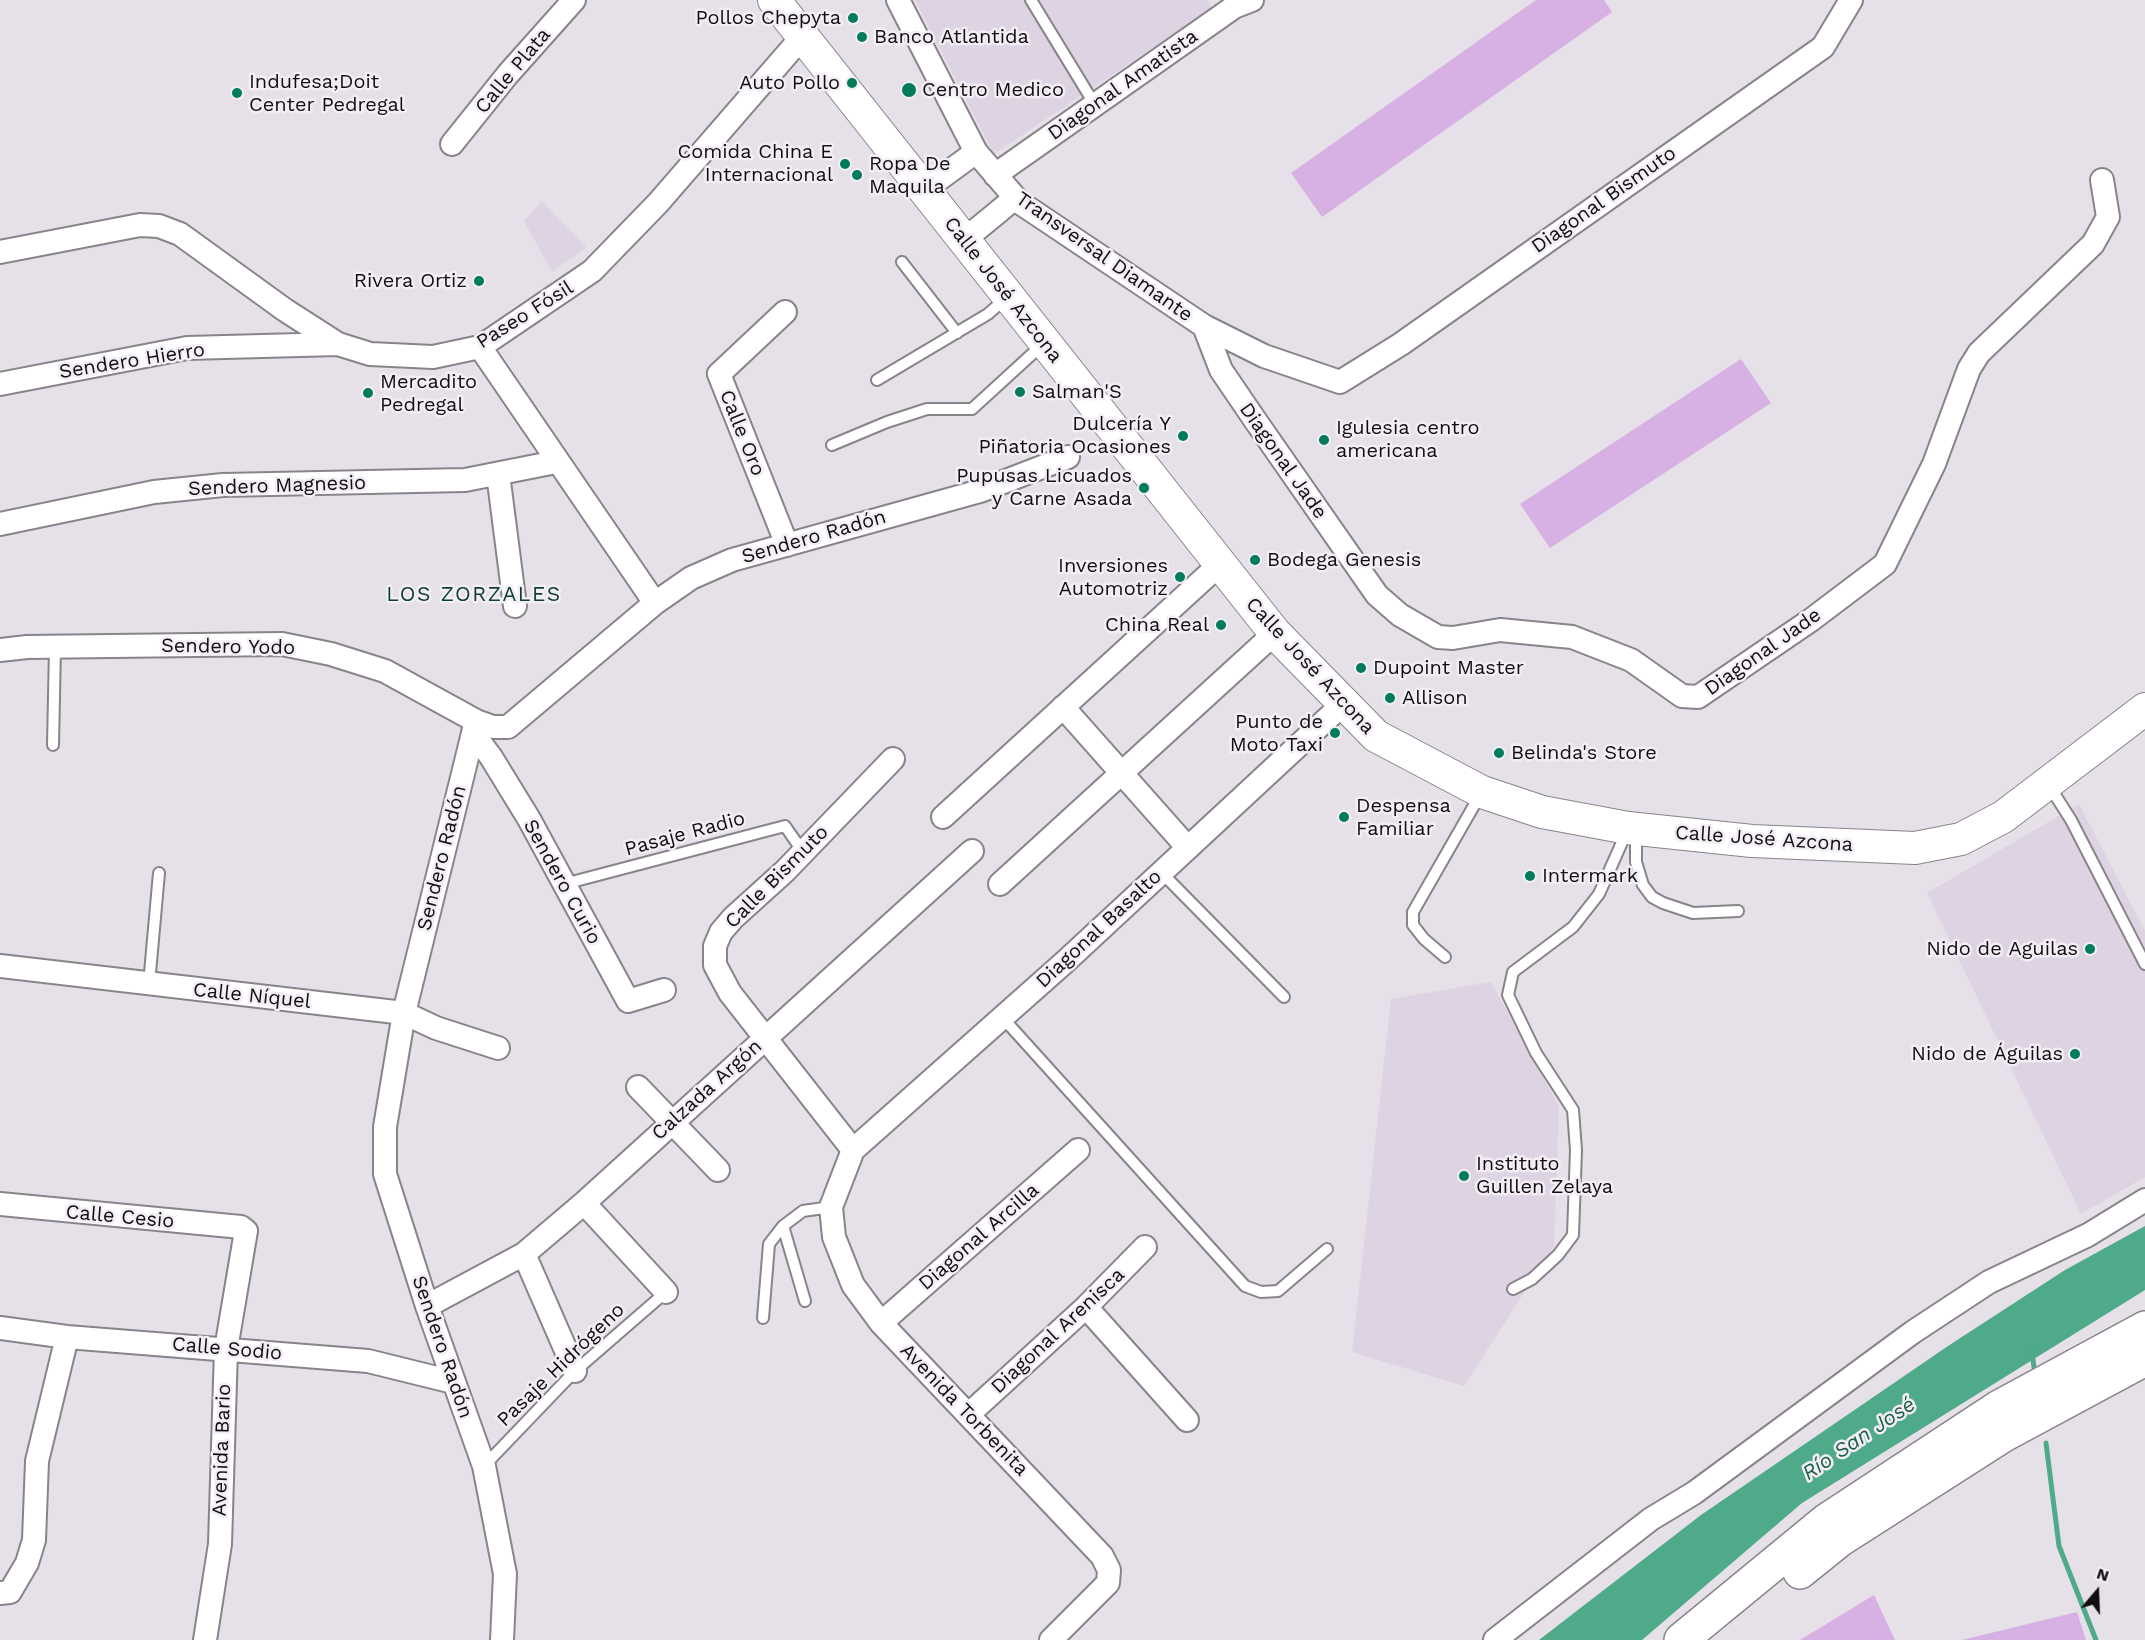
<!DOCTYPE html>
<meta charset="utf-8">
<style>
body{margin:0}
#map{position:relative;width:2145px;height:1640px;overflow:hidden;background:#e6e0e8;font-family:"Work Sans",sans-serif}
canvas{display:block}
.north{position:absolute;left:2067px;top:1562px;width:60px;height:60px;-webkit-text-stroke:4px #f3edf5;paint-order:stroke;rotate:19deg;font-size:16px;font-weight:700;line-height:24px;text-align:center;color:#100e10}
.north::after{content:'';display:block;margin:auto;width:21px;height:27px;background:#100e10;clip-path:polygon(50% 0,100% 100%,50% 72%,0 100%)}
</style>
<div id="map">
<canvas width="2145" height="1640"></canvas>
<div class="north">N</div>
</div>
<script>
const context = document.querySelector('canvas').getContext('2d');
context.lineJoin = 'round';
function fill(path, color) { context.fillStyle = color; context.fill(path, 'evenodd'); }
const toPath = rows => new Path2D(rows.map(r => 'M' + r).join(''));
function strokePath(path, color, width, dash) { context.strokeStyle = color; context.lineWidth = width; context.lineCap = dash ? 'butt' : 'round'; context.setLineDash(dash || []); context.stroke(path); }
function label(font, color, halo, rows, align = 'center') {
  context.font = font + ' "Work Sans",sans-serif'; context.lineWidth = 5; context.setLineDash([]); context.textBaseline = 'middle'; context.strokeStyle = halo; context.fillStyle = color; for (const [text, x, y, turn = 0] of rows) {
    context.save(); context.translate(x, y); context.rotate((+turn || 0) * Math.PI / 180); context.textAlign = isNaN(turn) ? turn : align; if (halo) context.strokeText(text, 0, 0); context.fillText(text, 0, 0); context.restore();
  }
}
fill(toPath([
 [915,0,1207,0,1212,8,994,154],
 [542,201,586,247,552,272,524,221],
 [2079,804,2145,931,2145,1177,2081,1214,1927,893],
 [1491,982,1559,1106,1554,1246,1464,1386,1352,1352,1391,999]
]), '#ded3e2');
fill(toPath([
 [1536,0,1604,0,1612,12,1322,217,1291,173],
 [1741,359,1771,403,1550,548,1520,504],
 [1874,1595,1895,1640,1800,1640],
 [2077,1612,2086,1640,1962,1640]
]), '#d7b1e3');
fill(toPath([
 [2145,1226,2145,1290,1802,1503,1642,1640,1539,1640,1701,1515,1948,1346,2065,1270]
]), '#4eaa88');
strokePath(toPath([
 [2032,1353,2035,1374],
 [2046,1443,2059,1546,2096,1640]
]), '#4eaa88', 5);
const service = toPath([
 [1031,0,1095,105],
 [902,262,957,333],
 [877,380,988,314,1005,299],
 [832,445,887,422,927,409,972,409,1042,345],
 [53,745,55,647],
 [2048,784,2071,820,2145,964],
 [1636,832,1636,862,1643,885,1652,897,1663,903,1693,913,1738,911],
 [1161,872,1284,997],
 [564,884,785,826,803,852],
 [1445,957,1424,939,1413,925,1413,912,1480,795],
 [149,984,159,873],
 [1002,1017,1245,1286,1261,1292,1278,1291,1327,1249],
 [783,1226,805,1301],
 [1513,1289,1532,1279,1558,1255,1573,1235,1576,1150,1573,1110,1536,1053,1508,995,1513,972,1573,927,1599,894,1627,831],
 [763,1318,769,1244,783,1226,803,1211,831,1207],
 [484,1466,575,1371,666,1292]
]);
const minor = toPath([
 [898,0,976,152,1019,202,1204,326,1264,356,1340,382,1401,344,1823,47,1851,0],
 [452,144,508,74,574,0],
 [995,175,1234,7,1252,0],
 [924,190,976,152],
 [964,240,1015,198],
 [0,252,140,225,159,226,180,234,285,310,338,344,370,354,433,357,480,347,592,271,658,203,802,37],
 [785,312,719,374,787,545],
 [1204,326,1221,370,1255,420,1377,595,1400,615,1438,637,1453,638,1500,630,1572,637,1631,660,1682,696,1698,697,1811,620,1885,564,1934,464,1969,369,1979,353,2093,244,2108,217,2102,180],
 [480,347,655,603],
 [0,384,187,348,338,344],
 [498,474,515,606],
 [0,524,154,492,223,485,465,480,556,462],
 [0,650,27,647,282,644,331,654,385,671,476,721,493,727,508,727,655,603,691,578,732,560,980,491,1068,457],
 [1063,707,1188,848],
 [476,721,404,1013,385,1127,385,1174,427,1306,484,1466,505,1574,502,1640],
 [473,733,491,757,529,819,628,1001,664,990],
 [943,817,1219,565],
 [1000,884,1275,633],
 [0,966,404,1013,436,1028,498,1048],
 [638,1087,718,1170],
 [853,1150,730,993,715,965,715,946,721,932,733,918,785,871,893,759],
 [584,1203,666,1292],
 [0,1204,241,1227,246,1231,226,1349,220,1544,205,1640],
 [524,1254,575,1371],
 [427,1306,524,1254,584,1203,972,851],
 [1086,1307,1187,1420],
 [881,1323,1078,1150],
 [0,1328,67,1337,368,1361,453,1382],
 [969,1414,1086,1307,1145,1247],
 [0,1593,10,1592,27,1563,34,1540,37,1461,67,1337],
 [1051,1640,1108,1583,1109,1570,1102,1556,881,1323,853,1285,834,1237,831,1207,853,1150,1066,961,1342,705],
 [1495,1640,1651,1519,1694,1493,1913,1332,1989,1282,2088,1235,2145,1200]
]);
const secondary = toPath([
 [774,0,1275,633,1376,736,1482,792,1542,812,1628,828,1752,841,1915,848,1961,839,2003,817,2145,709]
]);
const primary = toPath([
 [1800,1572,1841,1539,2002,1436,2145,1359],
 [1681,1640,1827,1520,1999,1407,2145,1328]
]);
strokePath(service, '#89838a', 14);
strokePath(minor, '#89838a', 26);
strokePath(secondary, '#89838a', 34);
strokePath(primary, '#89838a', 36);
strokePath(service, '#fff', 10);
strokePath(minor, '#fff', 22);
strokePath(secondary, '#fff', 32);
strokePath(primary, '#fff', 33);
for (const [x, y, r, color] of [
 [853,18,6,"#007c5b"],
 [862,37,6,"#007c5b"],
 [852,83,6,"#007c5b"],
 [909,90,8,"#007c5b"],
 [237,93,6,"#007c5b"],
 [845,164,6,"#007c5b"],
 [857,175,6,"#007c5b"],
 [479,281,6,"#007c5b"],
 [1020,392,6,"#007c5b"],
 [368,393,6,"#007c5b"],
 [1183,436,6,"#007c5b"],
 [1324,440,6,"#007c5b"],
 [1144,488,6,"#007c5b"],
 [1255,560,6,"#007c5b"],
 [1180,577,6,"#007c5b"],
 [1221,625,6,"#007c5b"],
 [1361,668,6,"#007c5b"],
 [1390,698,6,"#007c5b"],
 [1335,733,6,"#007c5b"],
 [1499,753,6,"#007c5b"],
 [1344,817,6,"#007c5b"],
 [1530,876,6,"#007c5b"],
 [2090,949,6,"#007c5b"],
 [2075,1054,6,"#007c5b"],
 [1464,1176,6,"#007c5b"]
]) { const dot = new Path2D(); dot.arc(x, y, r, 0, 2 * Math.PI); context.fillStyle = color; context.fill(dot); strokePath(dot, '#f3edf5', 2); }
label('20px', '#100e10', '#f3edf5', [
 ["Pollos Chepyta",841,18,"right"],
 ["Banco Atlantida",874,37],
 ["Indufesa;Doit",249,82],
 ["Center Pedregal",249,105],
 ["Auto Pollo",840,83,"right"],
 ["Centro Medico",922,90],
 ["Comida China E",833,152,"right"],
 ["Internacional",833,175,"right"],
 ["Ropa De",869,164],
 ["Maquila",869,187],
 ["Rivera Ortiz",467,281,"right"],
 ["Mercadito",380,382],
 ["Pedregal",380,405],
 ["Salman'S",1032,392],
 ["Dulcería Y",1171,424,"right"],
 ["Piñatoria Ocasiones",1171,447,"right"],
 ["Igulesia centro",1336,428],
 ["americana",1336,451],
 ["Pupusas Licuados",1132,476,"right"],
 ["y Carne Asada",1132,499,"right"],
 ["Bodega Genesis",1267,560],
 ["Inversiones",1168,566,"right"],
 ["Automotriz",1168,589,"right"],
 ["China Real",1209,625,"right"],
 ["Dupoint Master",1373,668],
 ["Allison",1402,698],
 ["Punto de",1323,722,"right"],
 ["Moto Taxi",1323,745,"right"],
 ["Belinda's Store",1511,753],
 ["Despensa",1356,806],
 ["Familiar",1356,829],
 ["Intermark",1542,876],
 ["Nido de Aguilas",2078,949,"right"],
 ["Nido de Águilas",2063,1054,"right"],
 ["Instituto",1476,1164],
 ["Guillen Zelaya",1476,1187]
], 'left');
label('20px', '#100e10', '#f3edf5', [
 ["Calle Plata",513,71,-50],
 ["Diagonal Amatista",1123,85,-35],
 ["Diagonal Bismuto",1604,200,-35],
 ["Transversal Diamante",1104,257,35],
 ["Calle José Azcona",1003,290,52],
 ["Paseo Fósil",525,315,-32],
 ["Sendero Hierro",132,361,-9],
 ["Calle Oro",742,433,68],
 ["Diagonal Jade",1283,461,55],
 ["Sendero Magnesio",277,486,-2],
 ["Sendero Radón",814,537,-16],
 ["Sendero Yodo",228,647,1],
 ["Diagonal Jade",1763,652,-35],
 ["Calle José Azcona",1310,666,47],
 ["Pasaje Radio",685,834,-15],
 ["Calle José Azcona",1764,839,4],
 ["Sendero Radón",442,858,-76],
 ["Calle Bismuto",777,877,-45],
 ["Sendero Curio",562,882,61],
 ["Diagonal Basalto",1099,929,-43],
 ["Calle Níquel",252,996,6],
 ["Calzada Argón",707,1090,-42],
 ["Calle Cesio",120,1217,5],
 ["Diagonal Arcilla",979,1237,-41],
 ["Diagonal Arenisca",1058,1331,-43],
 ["Sendero Radón",442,1347,71],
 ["Calle Sodio",227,1349,5],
 ["Pasaje Hidrógeno",561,1365,-44],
 ["Avenida Torbenita",964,1410,46],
 ["Avenida Bario",222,1450,-88]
]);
context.letterSpacing = '1.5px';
label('21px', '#0e402f', '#f3edf5', [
 ["LOS ZORZALES",474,595]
]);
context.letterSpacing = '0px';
label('italic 21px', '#185f47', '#f3edf5', [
 ["Río San José",1859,1439,-34]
]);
</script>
